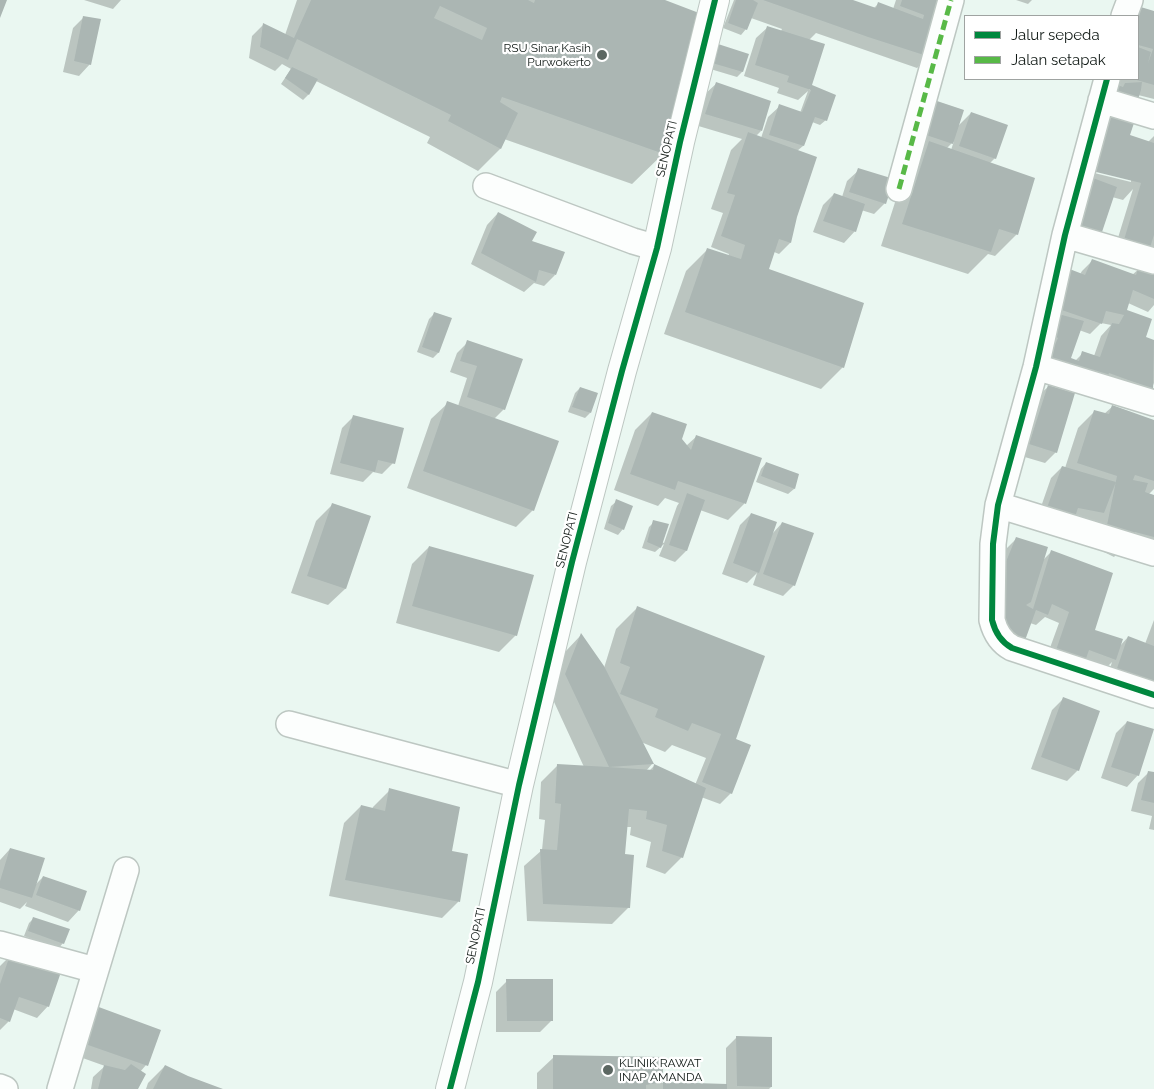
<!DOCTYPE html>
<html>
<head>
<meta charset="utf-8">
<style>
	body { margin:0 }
	#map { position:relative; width:1154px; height:1089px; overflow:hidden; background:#eaf7f1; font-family:Raleway,sans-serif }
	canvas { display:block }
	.legend { position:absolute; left:964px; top:15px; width:175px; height:65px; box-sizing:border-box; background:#fff; border:1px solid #9fa3a1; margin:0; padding:6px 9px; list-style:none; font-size:15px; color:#101915 }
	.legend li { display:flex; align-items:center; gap:10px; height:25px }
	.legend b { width:25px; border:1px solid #9fa3a1 }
</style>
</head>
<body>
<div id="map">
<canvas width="1154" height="1089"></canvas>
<ul class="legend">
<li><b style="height:6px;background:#00873e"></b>Jalur sepeda</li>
<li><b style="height:6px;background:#58b947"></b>Jalan setapak</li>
</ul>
</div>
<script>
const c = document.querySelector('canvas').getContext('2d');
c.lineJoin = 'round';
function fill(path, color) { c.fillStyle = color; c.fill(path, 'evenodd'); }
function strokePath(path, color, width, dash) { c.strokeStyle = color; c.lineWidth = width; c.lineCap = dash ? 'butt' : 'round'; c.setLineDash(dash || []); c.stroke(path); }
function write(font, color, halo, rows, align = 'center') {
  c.font = font + ' Raleway,sans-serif'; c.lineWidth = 4.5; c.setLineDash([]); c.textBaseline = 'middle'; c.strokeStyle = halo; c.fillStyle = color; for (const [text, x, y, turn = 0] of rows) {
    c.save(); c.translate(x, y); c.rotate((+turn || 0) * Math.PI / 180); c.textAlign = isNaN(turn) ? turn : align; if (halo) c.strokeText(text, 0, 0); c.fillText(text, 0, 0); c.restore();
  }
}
fill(new Path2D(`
	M84,0H121L113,9Z
	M297,0H661L697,13L663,154L632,184L504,139L500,149L478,171L427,143L430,137L316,81L308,95L303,100L281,84L291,69L282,64L275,71L249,58L252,36L263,25L285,35Z
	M734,0H850L874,8L878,4L893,9L896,0H945L929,57L917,68L816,33L809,40L824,45L809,90L812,87L826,120L820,125L812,122L803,146L797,151L796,216L790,243L779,254L774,252L768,269L843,367L821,389L664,334L686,271L708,249L728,256L729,254L711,247L723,213L711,209L731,150L742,139L695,125L705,94L717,83L761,131L756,136L761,138L768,117L780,106L800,113L808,91L798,100L777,93L779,88L744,76L756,38L768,27L781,31L782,29L751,18L746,29L741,35L723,28Z
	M1016,0H1032L1028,4Z
	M1154,12V99L1138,95L1102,79H1138V16H1124Z
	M84,17L90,64L79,76L63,72L73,28Z
	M713,51L747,54L742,72L737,77L707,68Z
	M923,113L957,127L971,113L995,158L989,164L1017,234L995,256L988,254L968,274L881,246L907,165L923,148L913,145ZM954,141L951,150L946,149Z
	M1101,114L1132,124L1129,136L1148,142L1154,136V262L1140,258L1137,261L1113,254L1133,189L1123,200L1112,197L1100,234L1089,245L1059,234L1075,187L1069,186L1084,131ZM1079,166L1131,180V182L1078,169Z
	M859,170L885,203L874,214L861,210L855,231L844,243L813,232L823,205L834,194L842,197L847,181Z
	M498,213L530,242L555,275L544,286L534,283L524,292L471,264L487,225Z
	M1093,260L1132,275L1140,268L1154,272V305L1148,312L1128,303L1125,311L1144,338L1154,341V383L1152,388L1141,400L1037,343L1082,271ZM1101,323L1111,325L1101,336L1094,356L1083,353L1075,361L1069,359L1079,330L1090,334Z
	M434,314L450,319L438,353L433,358L417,352L429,319Z
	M468,342L504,409L494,419L533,510L516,527L407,488L431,419L448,403L458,406L467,378L450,372L457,353Z
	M1049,386L1056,452L1045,463L1018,455L1037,397Z
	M580,388L590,413L585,418L568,412L575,393Z
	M1113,406L1154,421V489L1149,494L1154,496V549H1121L1114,557L1104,552L1105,546L1091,542L1095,520L1092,524L1034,527L1051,478L1062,467L1065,468L1078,428L1095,411L1104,414Z
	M652,413L681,439L686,446L697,436L760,459L744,504L728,520L700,510L686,551L675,562L659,556L664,544L655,552L642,548L649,527L654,522L662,542L664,543L677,506L679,503L665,498L658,506L614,490L635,430Z
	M353,417L393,463L382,474L373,472L363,482L330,474L342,428Z
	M766,463L798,475L794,489L788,494L756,482L761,469Z
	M617,501L623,529L618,535L604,529L611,506Z
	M333,504L369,517L345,589L328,605L291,593L316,521Z
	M751,514L772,534L782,523L794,585L783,596L753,585L757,573L747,583L722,574L740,525Z
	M1017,538L1042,561L1051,552L1093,631L1119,647L1128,637L1145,644L1154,620V704L1103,691L1112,662L1103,671L1043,667L1059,623L1045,617L1036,625L1030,623L1011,656L995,652L984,631V601L1006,549Z
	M429,547L516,635L499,652L396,623L412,564Z
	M638,607L734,740L731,793L720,804L701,797L682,857L665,874L646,867L651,842L630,835L631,827H626L624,855L629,907L612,924L527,921L524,866L542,850L545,820L539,819L541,782L557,766L584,767L549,691L565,652L581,635L604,668L616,629ZM641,742L665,752L672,745L706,758L695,785L654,766L649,771H646L652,764Z
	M1063,699L1078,770L1067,781L1031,769L1052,710Z
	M1127,722L1138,775L1127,787L1101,778L1116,733Z
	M1149,772L1154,773V830L1149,829L1152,816L1131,811L1138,783Z
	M390,790L450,852L467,855L458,902L442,918L329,896L344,823L361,806L372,809L373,807Z
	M10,849L35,885L43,877L79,910L68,922L25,906L27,902L20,909L0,902V860Z
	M34,918L63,943L58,949L24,936L29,923Z
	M10,956L48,1006L37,1018L13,1009L9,1021L0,1030V966Z
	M507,981L552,1020L540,1032H496V992Z
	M85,1019L146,1065L140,1072L137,1089H91L93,1077L105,1066L77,1056Z
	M737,1037L771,1087L769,1089H537V1073L554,1057L662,1059V1083L726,1085V1048Z
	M165,1066L187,1077L220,1089H146L148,1083Z`), '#0003');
fill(new Path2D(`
	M0,0H7L0,18Z
	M311,0H528L534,3L535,0H665L699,13L664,154L502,97L500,102L518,113L501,149L448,121L451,115L297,39L288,60L260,47L263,23L294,38ZM440,6L487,28L482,40L434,18Z
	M736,0H753L758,3L747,30L728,23Z
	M763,0H853L876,8L878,2L923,19L924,15L900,6L902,0H947L930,57L868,37Z
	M1134,5L1154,11V85L1133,79H1138V47L1151,52L1148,63L1153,49L1138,45V16H1129Z
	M83,16L101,19L91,65L74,61Z
	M767,26L825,44L812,85L836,95L827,121L815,117L804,146L769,135L779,104L802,112L811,90L787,82L789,76L755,65Z
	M718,44L749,54L743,72L712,63Z
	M292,67L318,79L309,95L285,78Z
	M716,82L771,101L762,131L705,114Z
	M1142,82L1141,90L1136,106L1109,92L1112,83L1123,87L1125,83Z
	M934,100L964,110L953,144L923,134Z
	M971,112L1008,125L996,159L959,146Z
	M1101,113L1134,123L1130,135L1154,143V235L1149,251L1123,243L1141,183L1084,169Z
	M748,132L817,157L797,217L791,243L779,239L769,269L864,303L844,368L685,312L707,248L741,259L745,245L721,236L735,195L727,193Z
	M929,141L1035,178L1018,235L999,229L991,252L902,224Z
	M858,168L894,179L886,204L849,192Z
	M1085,175L1117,187L1101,235L1069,223Z
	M834,193L865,204L856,232L823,221Z
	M498,212L537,232L532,241L565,252L556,275L539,270L536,282L481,253Z
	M1092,259L1136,275L1139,266L1154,271V299L1133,290L1127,310L1152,319L1146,337L1154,340L1153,389L1109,373L1106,383L1046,364L1058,338L1048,332L1055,313L1084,321L1071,358L1079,361L1082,351L1100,357L1112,323L1119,324L1124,315L1106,311L1102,324L1053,307L1067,268L1085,275Z
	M434,312L452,318L439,353L422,347Z
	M467,340L523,359L505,410L467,397L477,366L460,361Z
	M1048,385L1075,393L1057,453L1029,444Z
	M580,387L598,393L591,413L572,407Z
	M447,401L559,441L534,511L423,471Z
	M1112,405L1154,420V481L1135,475L1133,480L1148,483L1145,492L1154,495V537L1135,532L1132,541L1120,535L1121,529L1107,525L1117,476L1077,463L1094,410L1109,414Z
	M652,412L687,424L682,439L691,450L696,435L762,458L746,504L678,481L675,490L630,474Z
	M353,415L404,428L395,464L378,460L375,472L340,463Z
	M766,462L799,474L795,489L761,476Z
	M1062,466L1116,482L1104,513L1078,508L1072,526L1044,516Z
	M687,493L705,500L687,551L669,545Z
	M616,499L633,506L624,530L608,523Z
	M332,503L371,516L346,589L307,576Z
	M751,513L777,522L759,573L733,563Z
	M653,520L669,524L661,548L647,542Z
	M782,522L814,533L795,586L763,574Z
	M1016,537L1048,547L1031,602L1026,605L1033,609L1051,550L1113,573L1095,630L1123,639L1116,660L1089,650L1082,670L1054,656L1069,612L1052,604L1048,615L1036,610L1023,646L1007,641L995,589Z
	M429,546L534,575L517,636L412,606Z
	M637,606L765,656L736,739L751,745L732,794L702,782L721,734L692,723L688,731L655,717L658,709L620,694L630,667L620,663Z
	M581,633L604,666L654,764L609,767L653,770L654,764L706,788L683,858L662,851L667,825L646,819L647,811L629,809L625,854L634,855L630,908L543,904L540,849L557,850L561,804L555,803L557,764L609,767L565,674Z
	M1128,636L1154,646V690L1113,680Z
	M1063,697L1100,711L1079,771L1041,757Z
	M1127,721L1154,729L1139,776L1111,767Z
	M1148,771L1154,772V803L1141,800Z
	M389,788L460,807L452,851L468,854L460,902L345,880L361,805L385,811Z
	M10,848L45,858L32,898L0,888V881Z
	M43,876L87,891L80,911L36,895Z
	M33,917L70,929L64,944L28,931Z
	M10,955L61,972L49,1007L19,997L10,1022L0,1018V984Z
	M506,979H553V1021H507Z
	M96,1006L161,1030L148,1066L88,1045Z
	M736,1036L772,1037V1087L737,1086Z
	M553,1055L663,1057V1082L727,1084V1089H663V1082L646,1085V1089H553Z
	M131,1064L146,1074L138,1089H98L104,1065L125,1070Z
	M165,1065L188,1076L223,1089H153Z`), '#abb6b3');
const minor = new Path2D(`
	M1124,16L1130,0
	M1107,79L1065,235L1036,367L998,505L993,544L992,620C995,632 1001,642 1012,648L1154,695
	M1101,100L1154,116
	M486,186L633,241L657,248
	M899,189L951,0
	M1065,235L1154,261
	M1036,367L1154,403
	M998,505L1154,553
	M289,724L519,785
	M0,944L95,970
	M0,1087L5,1089
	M60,1089L126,870`);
const tertiary = new Path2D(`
	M450,1089L478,982L519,785L572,562L622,371L657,248L680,142L715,0`);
strokePath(minor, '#bdc7c2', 28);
strokePath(tertiary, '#bdc7c2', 30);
strokePath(minor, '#fcfefd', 25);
strokePath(tertiary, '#fcfefd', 28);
strokePath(new Path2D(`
	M899,189L951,0`), '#58b947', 5, [10, 5]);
strokePath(new Path2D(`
	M1107,79L1065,235L1036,367L998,505L993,544L992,620C995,632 1001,642 1012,648L1154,695
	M450,1089L478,982L519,785L572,562L622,371L657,248L680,142L715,0`), '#00873e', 6);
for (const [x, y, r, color] of [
	[602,55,6,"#5c6762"],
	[608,1070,6,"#5c6762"]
]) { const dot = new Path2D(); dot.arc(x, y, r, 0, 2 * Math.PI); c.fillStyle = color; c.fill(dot); strokePath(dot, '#fff', 2); }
write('12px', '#101915', '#fff', [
	["RSU Sinar Kasih",591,48],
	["Purwokerto",591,62],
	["KLINIK RAWAT",619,1063,"left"],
	["INAP AMANDA",619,1077,"left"]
], 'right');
write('12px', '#101915', '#fff', [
	["SENOPATI",667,149,-77],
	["SENOPATI",567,540,-76],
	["SENOPATI",476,936,-78]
]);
</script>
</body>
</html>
